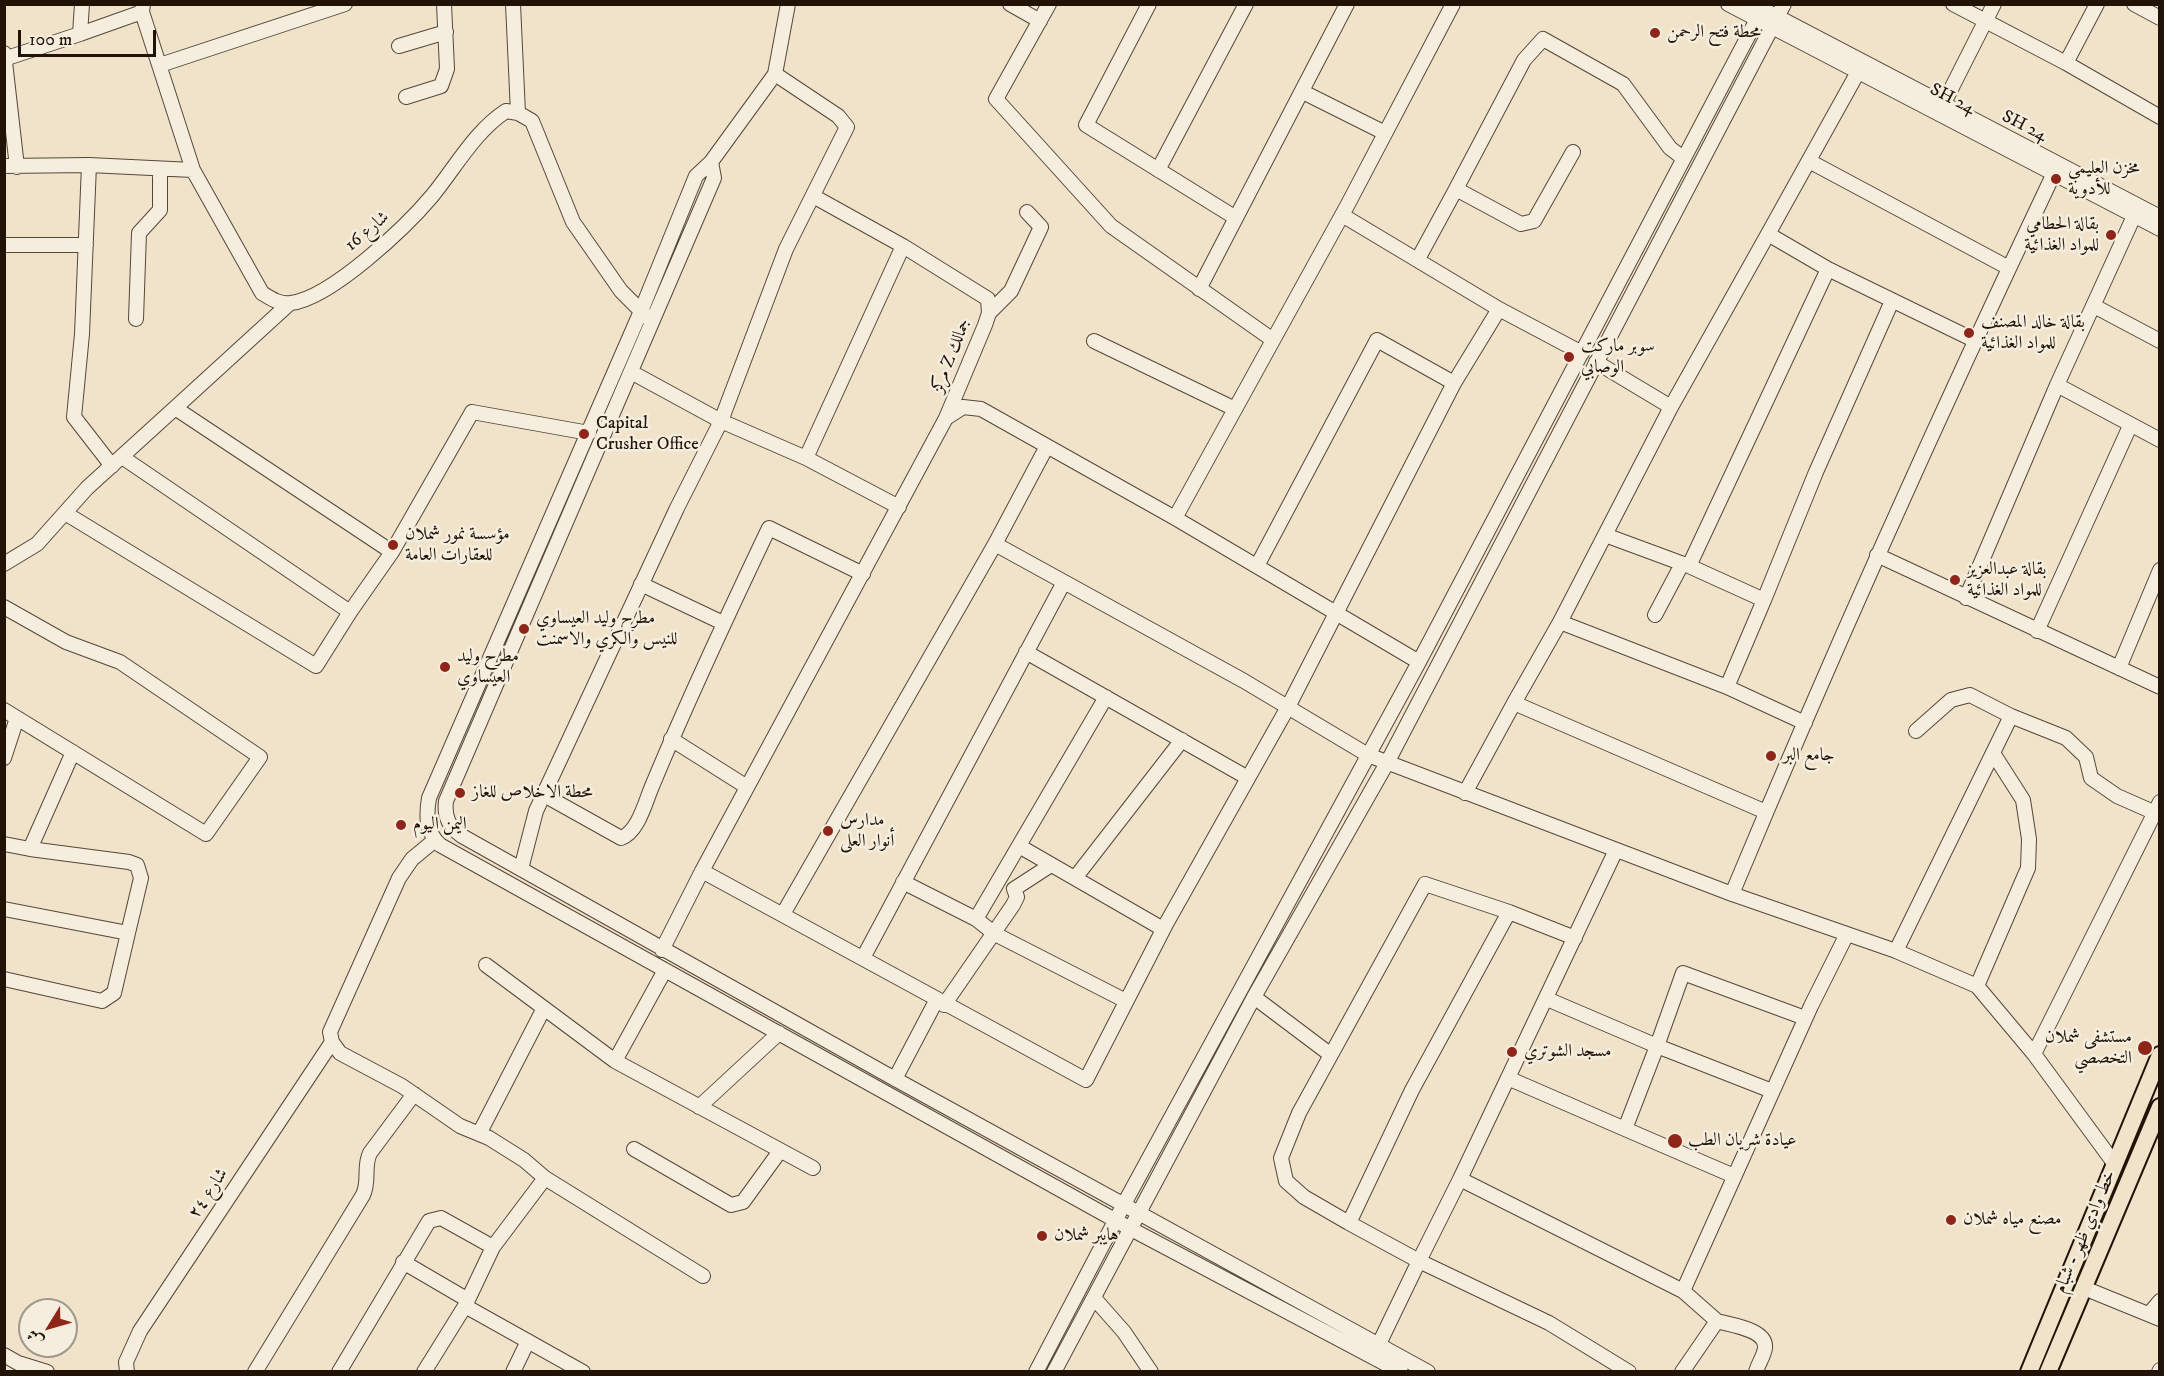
<!DOCTYPE html>
<html>
<head>
<meta charset="utf-8">
<style>
	body { margin:0 }
	#map { position:relative; width:2164px; height:1376px; overflow:hidden; background:#f0e3ca; font-family:"IM FELL DW Pica",Amiri,serif }
	canvas { display:block }
	.frame { position:absolute; inset:0; border:6px solid #221309; pointer-events:none }
	.north { position:absolute; left:18px; top:1298px; width:60px; height:60px; box-sizing:border-box; background:#f5eddd; border:2px solid #a19688; border-radius:50%; rotate:233deg; font-size:16px; font-weight:700; line-height:24px; text-align:center; color:#221309 }
	.north::after { content:''; display:block; margin:auto; width:21px; height:27px; background:#8f2418; clip-path:polygon(50% 0,100% 100%,50% 72%,0 100%) }
	.scale { position:absolute; left:18px; top:30px; width:138px; height:27px; box-sizing:border-box; border:3px solid #221309; border-top:0; padding-left:8px; font-size:18px; line-height:21px; white-space:nowrap; color:#221309; -webkit-text-stroke:4px #f5eddd; paint-order:stroke }
</style>
</head>
<body>
<div id="map">
<canvas width="2164" height="1376"></canvas>
<div class="frame"></div>
<div class="north">ش</div>
<div class="scale">100 m</div>
</div>
<script>
const c = document.querySelector('canvas').getContext('2d');
c.lineJoin = 'round';
function strokePath(path, color, width, dash) { c.strokeStyle = color; c.lineWidth = width; c.lineCap = dash ? 'butt' : 'round'; c.setLineDash(dash || []); c.stroke(path); }
function write(font, color, halo, rows, align = 'center') {
  c.font = font + ' "IM FELL DW Pica",Amiri,serif'; c.lineWidth = 5; c.setLineDash([]); c.textBaseline = 'middle'; c.strokeStyle = halo; c.fillStyle = color; for (const [text, x, y, turn = 0] of rows) {
    c.save(); c.translate(x, y); c.rotate((+turn || 0) * Math.PI / 180); c.textAlign = isNaN(turn) ? turn : align; if (halo) c.strokeText(text, 0, 0); c.fillText(text, 0, 0); c.restore();
  }
}
const minor = new Path2D(`
	M143,4L142,12L193,170L262,293C270,298 280,305 291,303C331,298 406,227 432,196C455,168 475,131 506,111L518,113L532,121L573,222L621,291L647,317
	M513,4L518,113
	M788,4L775,74L711,162L696,176L641,311L429,798C426,816 426,832 440,845L1131,1229L1401,1372
	M1010,4L1040,21
	M1049,4L996,99L1111,226L1273,340
	M1149,4L1086,125L1236,218
	M1728,4L2160,229
	M1753,4L2160,217
	M1953,4L2066,63L2160,117
	M2134,4L2160,18
	M80,34L142,12
	M399,46L446,32
	M4,53L17,167
	M4,59L80,34L82,4
	M2066,63L2097,4
	M160,65L345,4
	M1858,72L1768,234L1828,269L1974,340
	M1303,92L1385,133
	M406,97L441,86L447,69L444,4
	M1943,105L1994,4
	M1809,161L2009,268
	M711,162L714,178L446,801C444,817 449,827 462,836L895,1079L1428,1372
	M89,165L82,334L74,417L112,466
	M4,166L89,165L193,170
	M1158,170L1246,4
	M1456,189L1524,60L1543,39L1623,84L1670,148L1683,158
	M1342,215L1499,309L1582,353
	M4,245H86
	M903,246L988,299L989,313L985,325L946,418
	M1418,259L1456,189L1521,224L1534,221L1573,152
	M1828,269L1689,566L1764,600L1816,472L1892,301
	M1199,289L1347,4
	M290,303L175,408L392,552L472,412L589,433
	M2094,306L2160,341
	M989,313L1011,291L1041,227L1027,212
	M136,319L139,233L160,210V169
	M1094,341L1235,409
	M1596,362L1671,407
	M631,372L721,421L786,249L847,127L838,116L775,74
	M1454,383L1499,309
	M2057,385L2160,440
	M122,457L350,612L392,552
	M806,458L899,507
	M65,513L316,666L350,612
	M1175,518L1347,206L1453,4
	M1605,535L1689,566
	M995,544L1244,681L1368,755L1732,894L1896,951L1977,986L2034,1054L2114,1163
	M1877,555L2160,687
	M4,564L37,544L87,488L175,408
	M641,584L723,623
	M1966,598L2057,385L2134,216
	M1764,600L1727,687L1805,723
	M4,607L66,642L120,662L260,757L206,834L4,710
	M1655,615L1682,564
	M1560,622L1727,687
	M2037,631L2130,426
	M1026,652L1248,778
	M2119,668L2160,570
	M1106,697L976,919L995,934L1126,1001
	M1514,703L1560,622L1671,407L1768,234
	M1916,731L1951,700L1970,695L2011,716L2066,738L2086,757L2091,778L2117,796L2151,811
	M671,739L747,787
	M4,758L17,718
	M1465,793L1514,703L1766,812
	M544,795L621,838C639,832 646,799 653,784C689,697 729,612 769,528L863,574
	M435,840L412,859L399,878L330,1032L332,1042L340,1053L402,1086L460,1126L489,1138L524,1160L545,1178L703,1276
	M4,844L30,849
	M1019,846L1163,929
	M521,869L536,811L677,508L721,421L806,458L903,246L813,196
	M702,871L1086,1080L1166,924L1288,707L1454,383L1377,340L1257,566
	M1075,878L1182,740
	M903,882L976,919
	M1732,894C1833,651 1941,411 2054,173
	M4,909L128,933L141,878L137,865L129,862L30,849L73,752
	M783,914L995,544L1046,448
	M662,950L702,871L946,418L963,407L981,409L1175,518L1419,662
	M1896,951L2011,716
	M863,958L1064,582
	M486,965L615,1061L813,1168
	M4,979L102,1001L114,993L128,933
	M1977,986L2028,868L2029,839L2023,800L1993,753
	M1254,997L1331,1055
	M944,1005L1013,905L1017,897L1014,889L1051,865
	M2034,1054L2160,802
	M615,1061L665,970
	M895,1079L936,1001
	M1510,1079L1625,1129L1657,1046L1547,999
	M1772,1091L1657,1046L1683,973L1805,1018
	M699,1107L779,1033
	M1625,1129L1734,1176
	M479,1134L543,1010
	M634,1149L731,1205L743,1202L780,1151
	M1460,1179L1616,850
	M1349,1223L1304,1197L1286,1181L1281,1158L1299,1113L1425,884L1509,912
	M403,1262L468,1300
	M2084,1288L2160,1319
	M1094,1298L1124,1332L1151,1372
	M465,1306L583,1372
	M2149,1314L2160,1301
	M1717,1321C1730,1325 1767,1329 1765,1348C1764,1356 1758,1364 1756,1372
	M1378,1346L1419,1261L1349,1223L1412,1090L1509,912L1575,938
	M4,1355L18,1363L47,1372
	M127,1372L126,1362L140,1331L332,1042
	M255,1372L363,1195C370,1180 363,1167 370,1153L414,1094
	M339,1372L429,1221L441,1218L493,1247
	M424,1372L465,1306L493,1247L545,1178
	M513,1372L528,1341
	M1036,1372L1124,1204L1419,662L1765,4
	M1054,1372L1254,997L1387,763L1784,4
	M1629,1372L1549,1323L1419,1261L1460,1179L1683,1291
	M1682,1372L1717,1321L1683,1291L1811,1006L1847,934
	M2159,1372L2160,1370`);
const major = new Path2D(`
	M2029,1372L2160,1055
	M2048,1372L2160,1107`);
strokePath(minor, '#564739', 16);
strokePath(major, '#221309', 20);
strokePath(minor, '#f5eddd', 14);
strokePath(major, '#f0e3ca', 16);
for (const [x, y, r, color] of [
	[1655,33,6,"#8f2418"],
	[2056,179,6,"#8f2418"],
	[2111,235,6,"#8f2418"],
	[1969,333,6,"#8f2418"],
	[1569,357,6,"#8f2418"],
	[584,434,6,"#8f2418"],
	[393,545,6,"#8f2418"],
	[1955,580,6,"#8f2418"],
	[524,629,6,"#8f2418"],
	[445,667,6,"#8f2418"],
	[1771,756,6,"#8f2418"],
	[460,793,6,"#8f2418"],
	[401,825,6,"#8f2418"],
	[828,831,6,"#8f2418"],
	[2145,1048,8,"#8f2418"],
	[1512,1052,6,"#8f2418"],
	[1675,1141,8,"#8f2418"],
	[1951,1220,6,"#8f2418"],
	[1042,1236,6,"#8f2418"]
]) { const dot = new Path2D(); dot.arc(x, y, r, 0, 2 * Math.PI); c.fillStyle = color; c.fill(dot); strokePath(dot, '#f5eddd', 2); }
write('18px', '#221309', '#f5eddd', [
	["محطة فتح الرحمن",1667,33],
	["مخزن العليمي",2068,169],
	["للأدوية",2068,190],
	["بقالة الحطامي",2099,225,"right"],
	["للمواد الغذائية",2099,246,"right"],
	["بقالة خالد المصنف",1981,323],
	["للمواد الغذائية",1981,344],
	["سوبر ماركت",1581,347],
	["الوصابي",1581,368],
	["Capital",596,424],
	["Crusher Office",596,445],
	["مؤسسة نمور شملان",405,535],
	["للعقارات العامة",405,556],
	["بقالة عبدالعزيز",1967,570],
	["للمواد الغذائية",1967,591],
	["مطرح وليد العيساوي",536,619],
	["للنيس والكري والاسمنت",536,640],
	["مطرح وليد",457,657],
	["العيساوي",457,678],
	["جامع البر",1783,756],
	["محطة الاخلاص للغاز",472,793],
	["مدارس",840,821],
	["أنوار العلى",840,842],
	["اليمن اليوم",413,825],
	["مستشفى شملان",2132,1038,"right"],
	["التخصصي",2132,1059,"right"],
	["مسجد الشوتري",1524,1052],
	["عيادة شريان الطب",1688,1141],
	["مصنع مياه شملان",1963,1220],
	["هايبر شملان",1054,1236]
], 'left');
write('18px', '#221309', '#f5eddd', [
	["SH 24",1952,100,27],
	["SH 24",2024,127,27],
	["شارع 16",368,232,-40],
	["مركز Z جمالك",952,356,-68],
	["شارع ٢٤",209,1194,-56],
	["خط وادي ظهر - شبام",2086,1232,-67]
]);
</script>
</body>
</html>
